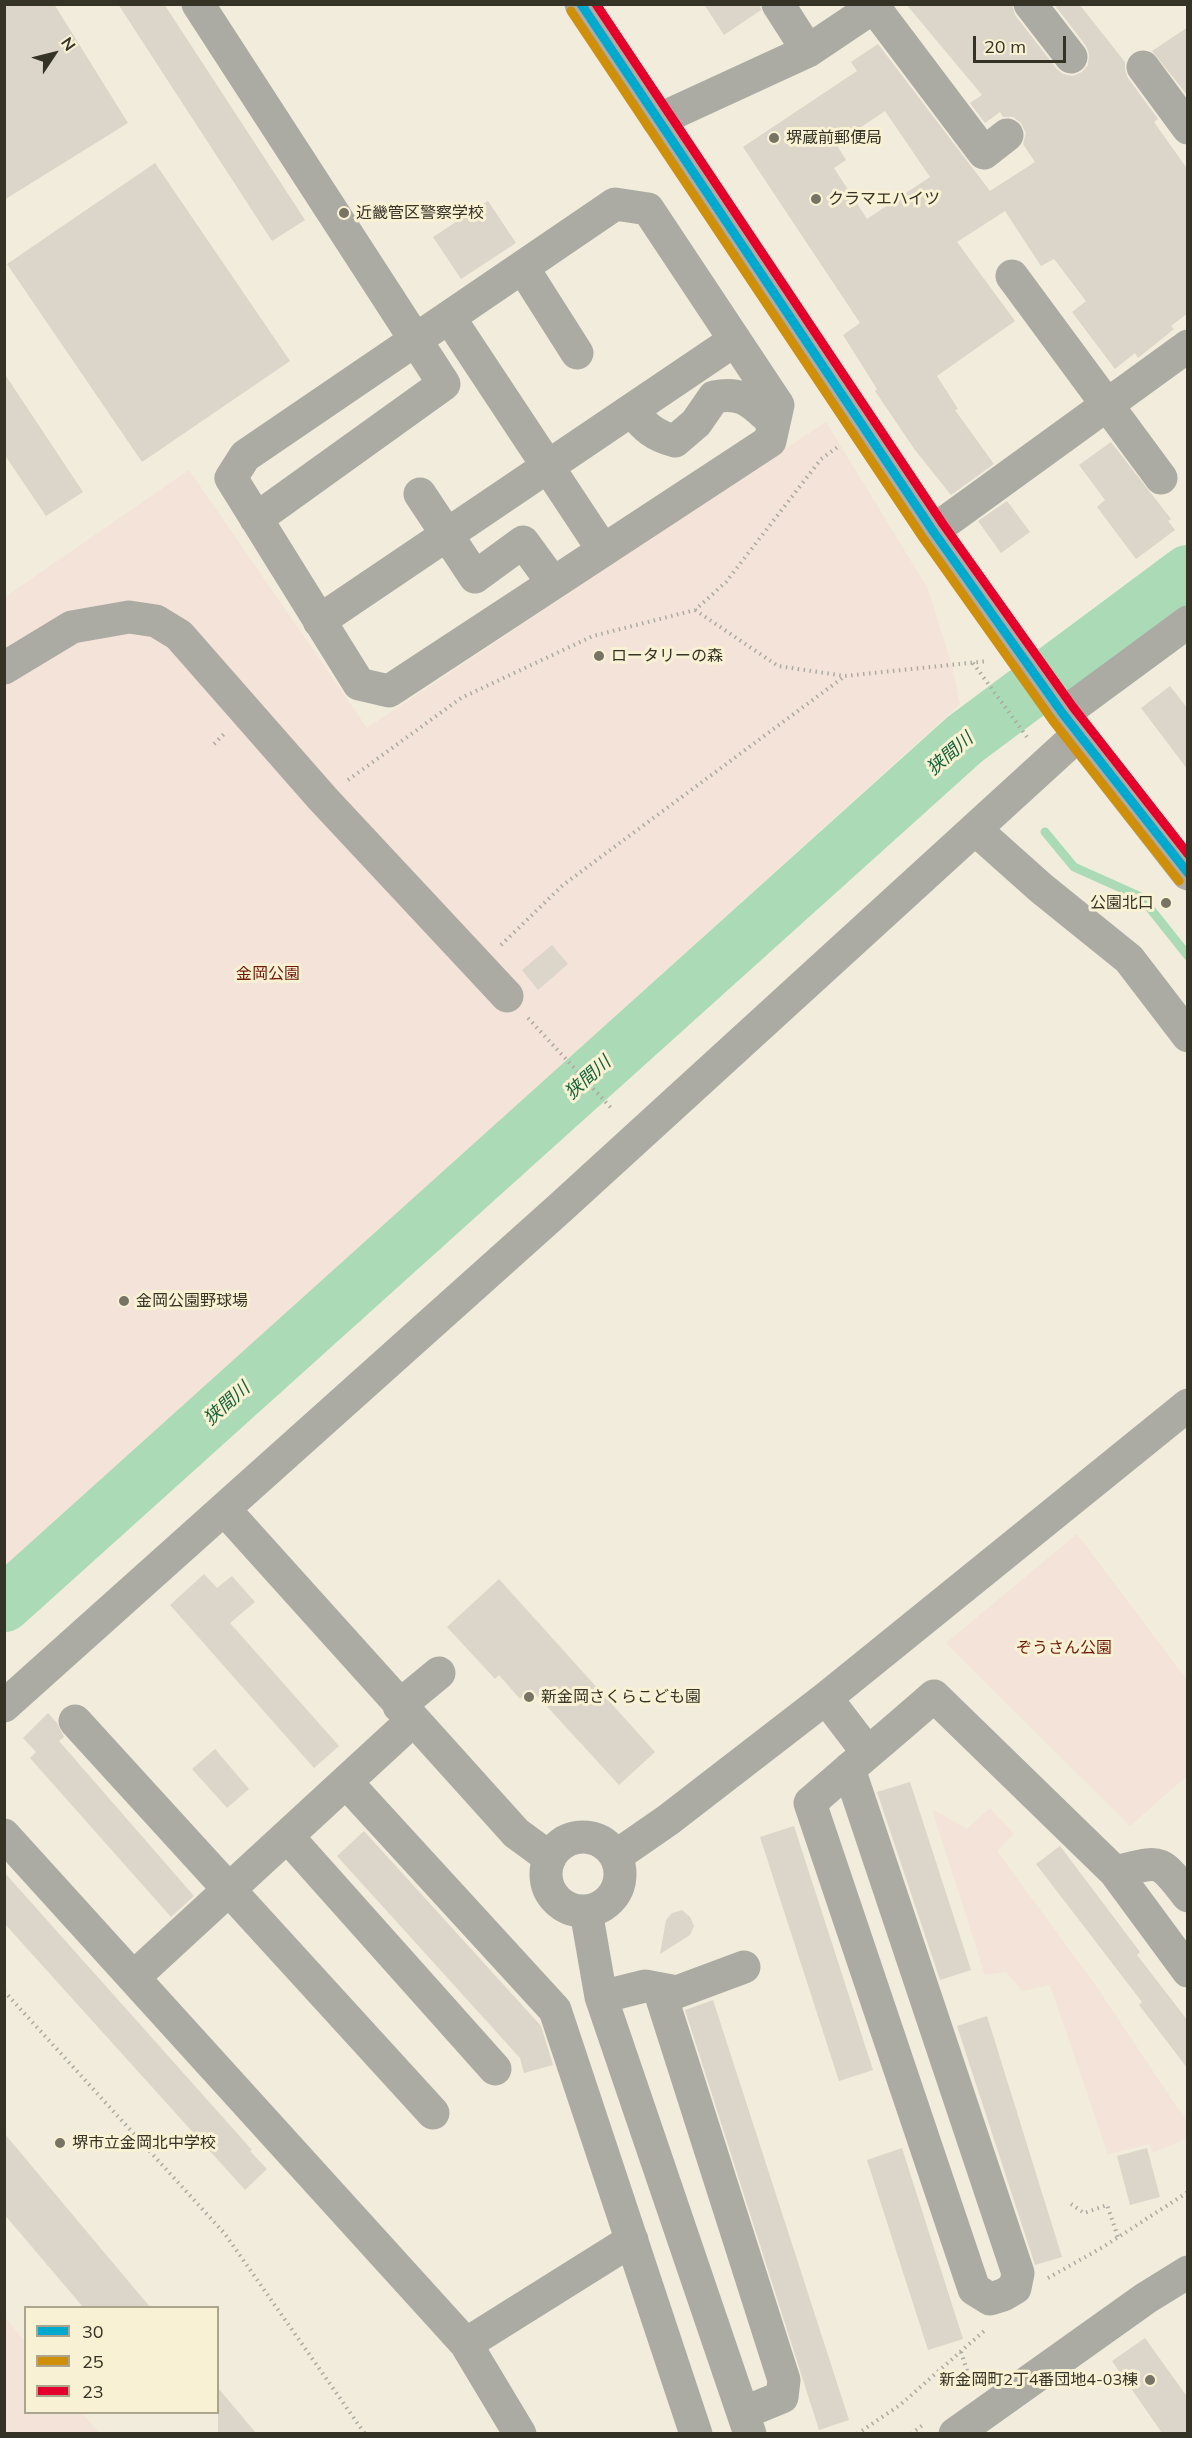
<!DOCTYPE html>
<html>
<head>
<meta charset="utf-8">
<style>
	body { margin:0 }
	#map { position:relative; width:1192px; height:2438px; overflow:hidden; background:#f1ecdb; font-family:Mulish,sans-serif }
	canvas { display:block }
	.frame { position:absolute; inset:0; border:6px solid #353226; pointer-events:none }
	.legend { position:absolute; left:24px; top:2306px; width:195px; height:108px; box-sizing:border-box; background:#f9f1d3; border:2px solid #aba58e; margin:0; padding:8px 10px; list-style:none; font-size:18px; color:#353226 }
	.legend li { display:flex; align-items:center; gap:12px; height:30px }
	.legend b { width:30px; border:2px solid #aba58e }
	.north { position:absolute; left:24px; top:24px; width:60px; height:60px; -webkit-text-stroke:4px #f9f1d3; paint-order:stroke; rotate:55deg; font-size:16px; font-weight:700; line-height:24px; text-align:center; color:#353226 }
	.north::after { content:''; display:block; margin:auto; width:21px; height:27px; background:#353226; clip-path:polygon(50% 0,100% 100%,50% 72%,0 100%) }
	.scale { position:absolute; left:973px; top:36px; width:93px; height:27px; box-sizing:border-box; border:3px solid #353226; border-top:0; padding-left:8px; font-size:18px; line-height:21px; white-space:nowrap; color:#353226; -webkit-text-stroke:4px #f9f1d3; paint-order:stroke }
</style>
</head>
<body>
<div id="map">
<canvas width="1192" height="2438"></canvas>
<div class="frame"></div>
<ul class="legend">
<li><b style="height:8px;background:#00a9ce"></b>30</li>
<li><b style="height:8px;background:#d08f08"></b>25</li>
<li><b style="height:8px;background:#e4002b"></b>23</li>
</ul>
<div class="north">N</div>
<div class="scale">20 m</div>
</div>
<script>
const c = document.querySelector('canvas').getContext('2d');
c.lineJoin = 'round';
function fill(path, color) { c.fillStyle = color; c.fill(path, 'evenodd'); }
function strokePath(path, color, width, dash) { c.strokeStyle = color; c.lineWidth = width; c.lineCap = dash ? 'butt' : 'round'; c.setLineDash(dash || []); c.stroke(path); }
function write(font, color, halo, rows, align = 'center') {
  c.font = font + ' Mulish,"Noto Sans JP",sans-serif'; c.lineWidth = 6; c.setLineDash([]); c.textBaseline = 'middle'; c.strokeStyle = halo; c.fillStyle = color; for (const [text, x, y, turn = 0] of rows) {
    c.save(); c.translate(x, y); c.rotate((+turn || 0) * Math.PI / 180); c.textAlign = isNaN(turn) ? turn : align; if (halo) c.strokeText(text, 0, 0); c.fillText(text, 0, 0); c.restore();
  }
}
fill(new Path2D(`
	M826,422L928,589L952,666L960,704L5,1568V597L189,470L367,728Z
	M1077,1534L1187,1680V1776L1130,1826L946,1643Z
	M990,1808L1014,1834L997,1851L1096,1986L1187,2122V2138L1153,2153L1149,2144L1108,2154L1050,1985L1022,1991L1006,1972L985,1975L932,1809L967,1829Z
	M4,2316L25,2342L26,2412L82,2413L99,2433H5Z`), '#f4e3d8');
strokePath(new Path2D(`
	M1045,832L1074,867L1141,897L1188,956`), '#aadab6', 9);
strokePath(new Path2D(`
	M4,1604L965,739L1188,573`), '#aadab6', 56);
fill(new Path2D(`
	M4,4H54L128,123L4,200Z
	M118,4H164L305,220L272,241Z
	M704,4H759L761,10L724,35Z
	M906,4H1012L1015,15L1056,68L1063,74L1073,76L1082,72L1088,65L1089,54L1086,46L1054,4H1079L1125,62V70L1128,78L1158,119L1154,122L1188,170V313L1171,326L1174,329L1138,358L1135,353L1115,369L1072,312L1086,301L1054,259L1041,266L1005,211L957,242L1015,321L937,376L958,409L955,410L994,464L951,495L915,450L875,391L877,389L843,335L860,323L743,147L857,71L851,62L878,44L990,191L1035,162L1023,144L1026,133L1021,123L1013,117H1003L1000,112L985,123L970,103L982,95ZM885,111L930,177L867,219L834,168L846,160L836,144Z
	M1188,27V96L1152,51Z
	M155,163L290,361L142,462L7,264Z
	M488,201L516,243L461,279L433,237Z
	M4,373L83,492L46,516L4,454Z
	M1111,442L1171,519L1168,521L1175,530L1136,559L1097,507L1105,500L1079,465Z
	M1007,501L1030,532L1001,553L978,521Z
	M1170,686L1188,709V770L1141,708Z
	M552,945L568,964L538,990L522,970Z
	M204,1574L217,1588L232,1576L255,1602L230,1623L339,1746L314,1768L170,1605Z
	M499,1579L655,1752L619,1785L531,1689L520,1699L499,1675L495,1679L447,1627Z
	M48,1713L57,1723L64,1737L59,1741L194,1896L171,1917L30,1758L36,1752L23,1738Z
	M215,1749L249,1789L227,1808L192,1769Z
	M910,1782L971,1970L940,1980L877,1792Z
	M794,1826L873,2070L839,2081L760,1837Z
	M364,1831L541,2026L553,2065L524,2073L520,2058L337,1856Z
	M1060,1846L1140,1952L1137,1955L1188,2021V2069L1139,2005L1142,2002L1036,1864Z
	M4,1872L252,2150L250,2151L267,2169L245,2190L4,1923Z
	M682,1910L690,1917L694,1926L690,1935L660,1954L666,1920L672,1913Z
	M713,2000L849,2420L819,2430L685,2010Z
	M987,2016L1062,2257L1035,2265L957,2026Z
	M4,2133L150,2307H83L4,2214Z
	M902,2148L963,2339L928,2350L867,2160Z
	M1147,2148L1160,2197L1130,2205L1117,2156Z
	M1145,2338L1188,2398V2433H1162L1112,2361Z
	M218,2388L256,2433H218Z`), '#dcd5c9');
strokePath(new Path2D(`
	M695,610L778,666L845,676L988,661
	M973,663L1027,737
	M214,744L225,733
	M348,780L461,698L593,636L695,610L726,582L821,459L839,446
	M501,945L563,885L845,676
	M528,1018L613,1110
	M4,1991L225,2234L365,2434
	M1071,2204L1084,2213L1107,2205L1118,2237
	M1048,2278L1103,2247L1188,2192
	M961,2352L971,2383
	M857,2434L900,2405L984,2331
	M911,2434L924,2424`), '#ababa2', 4, [1.5, 4.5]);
strokePath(new Path2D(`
	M198,4L444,384L256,519
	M778,4L808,51
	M1030,4L1071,57
	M874,7L984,153L1007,135
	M1143,67L1188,128
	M658,120L808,51L878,4
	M615,204L648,209L778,405L770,441L389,691L359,684L231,478L245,456Z
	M523,268L577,353
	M1012,276L1161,478
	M449,317L603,550
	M632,410C644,427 655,436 675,441L696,423L714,397C745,391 752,404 774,422
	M420,494L475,577L523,542L553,583
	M933,531L1188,346
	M319,621L735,340
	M4,668L72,627L129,617L156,621L179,635L323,799L507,996
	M1063,714L1188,622
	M976,830L1041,888L1129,959L1188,1036
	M224,1509L498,1813L516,1833L550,1858
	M826,1698L868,1753
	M4,1706L560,1208L1079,734
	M399,1706L439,1673
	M75,1721L433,2113
	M849,1769L1018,2273L1015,2288L1003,2295L990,2299L974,2289L810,1803C851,1767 893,1732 934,1696L1115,1872L1188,1971
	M346,1782L555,2010L696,2434
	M4,1835L466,2344L520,2434
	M287,1836L495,2069
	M546 1874a37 37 0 1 1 74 0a37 37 0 1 1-74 0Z
	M616,1856L668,1820L826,1698L1188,1405
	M1115,1872C1162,1861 1158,1857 1188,1896
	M586,1911L601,1997L750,2434
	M134,1977L412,1721
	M659,1989L784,2380L782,2397L743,2413
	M601,1997L645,1986L677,1992L744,1967
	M466,2344L632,2240
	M955,2434L1146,2298L1188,2272`), '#ababa4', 33);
strokePath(new Path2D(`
	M581,4L933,531L1063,714L1188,874`), '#afada3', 33);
strokePath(new Path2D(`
	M581,4L933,531L1063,714L1188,873`), '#00a9ce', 9);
strokePath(new Path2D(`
	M571,11L923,538L1053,721L1179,881`), '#d08f08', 9);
strokePath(new Path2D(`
	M596,4L943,524L1073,707L1188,854`), '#e4002b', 9);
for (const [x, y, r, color] of [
	[774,138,6,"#777365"],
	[816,199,6,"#777365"],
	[344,213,6,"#777365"],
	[599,656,6,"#777365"],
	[1166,903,6,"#777365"],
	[124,1301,6,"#777365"],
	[529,1697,6,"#777365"],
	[60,2143,6,"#777365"],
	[1150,2380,6,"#777365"]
]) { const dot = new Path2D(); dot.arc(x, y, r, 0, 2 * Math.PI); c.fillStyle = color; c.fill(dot); strokePath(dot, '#f9f1d3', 2); }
write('16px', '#353226', '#f9f1d3', [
	["堺蔵前郵便局",786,138],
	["クラマエハイツ",828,199],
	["近畿管区警察学校",356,213],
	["ロータリーの森",611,656],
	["公園北口",1154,903,"right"],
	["金岡公園野球場",136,1301],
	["新金岡さくらこども園",541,1697],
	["堺市立金岡北中学校",72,2143],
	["新金岡町2丁4番団地4-03棟",1138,2380,"right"]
], 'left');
write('16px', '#701809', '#f9f1d3', [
	["金岡公園",268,974],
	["ぞうさん公園",1064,1648]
]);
write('italic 18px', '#13633b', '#f9f1d3', [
	["狭間川",950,754,-41],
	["狭間川",588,1078,-42],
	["狭間川",227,1404,-42]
]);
</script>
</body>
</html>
